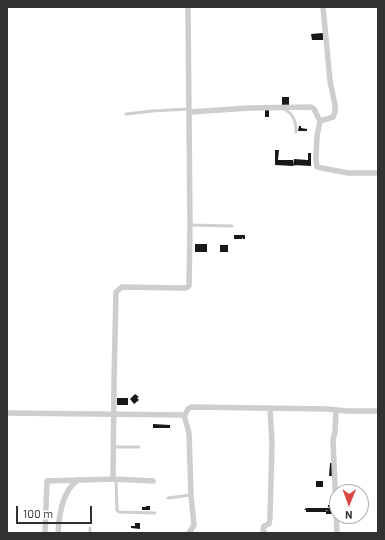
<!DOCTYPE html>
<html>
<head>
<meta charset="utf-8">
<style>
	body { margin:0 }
	#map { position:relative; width:385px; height:540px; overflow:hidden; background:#fff; font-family:Barlow,sans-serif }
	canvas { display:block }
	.frame { position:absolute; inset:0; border:8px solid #313131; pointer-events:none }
	.north { position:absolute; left:329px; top:484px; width:40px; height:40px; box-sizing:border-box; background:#fff; border:1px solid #adadad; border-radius:50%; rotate:181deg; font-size:11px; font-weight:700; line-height:16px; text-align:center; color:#313131 }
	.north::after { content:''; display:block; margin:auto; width:14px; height:18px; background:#d84744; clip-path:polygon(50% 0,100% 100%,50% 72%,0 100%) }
	.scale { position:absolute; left:16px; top:506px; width:76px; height:18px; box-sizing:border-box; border:2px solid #313131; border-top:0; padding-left:5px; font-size:12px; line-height:14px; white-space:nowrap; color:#313131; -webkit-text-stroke:3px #fff; paint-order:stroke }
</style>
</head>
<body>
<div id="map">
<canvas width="385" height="540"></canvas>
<div class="frame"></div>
<div class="north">N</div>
<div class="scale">100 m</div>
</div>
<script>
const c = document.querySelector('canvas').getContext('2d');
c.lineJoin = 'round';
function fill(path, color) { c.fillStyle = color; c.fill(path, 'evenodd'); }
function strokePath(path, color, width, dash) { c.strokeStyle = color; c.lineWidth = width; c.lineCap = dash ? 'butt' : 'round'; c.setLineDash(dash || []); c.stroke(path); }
fill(new Path2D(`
	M323,33V40H312L311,34Z
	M282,97H289V106H282Z
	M265,109H269V117H265Z
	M299,126H301V128L307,129V131H298Z
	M275,150H279L278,160H293V166L275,165Z
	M308,153H311V166L293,165L294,159L308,160Z
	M234,235H245V239H243V237L242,239H234Z
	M195,244H207V252H195Z
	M220,245H228V252H220Z
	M135,394L139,397L137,398L139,400L134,404L130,399Z
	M117,398H128V405H117Z
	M153,424L170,425V428H153Z
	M330,463H332L333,476H329Z
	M316,481H323V487H316Z
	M331,500H334V514H326V511L328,510H326V512H306V510H304L306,508H330L328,507V505H330Z
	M146,506H150V510H142V507H146Z
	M135,523H140V529L131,528V526H135Z`), '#181818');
strokePath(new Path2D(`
	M282,108C293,113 296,120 296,132
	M126,114L152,111L189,109
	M190,225L232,226
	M113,447H139
	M116,480L117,510L119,512L155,513
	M168,498L191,495
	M90,533V528`), '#cecece', 3);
strokePath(new Path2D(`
	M190,112L249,108L311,107L314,109L320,121L317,136L316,159L317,167L348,173H378
	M320,121L333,117L335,112V105L330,81L323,7
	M336,410L335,432L333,440L337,533
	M7,413L184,415L186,413L188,409L191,407L328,409L346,411H378
	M184,415L189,433L191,495L194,525L189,533
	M113,479L114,382L116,292L122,287L179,288H186L189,286L190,225L188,7
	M45,533L47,481L113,479L153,481
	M58,533C59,515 62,491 78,480
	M265,533L263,530L264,526L269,524L270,518L272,443L270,408`), '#cecece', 5.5);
</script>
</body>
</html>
